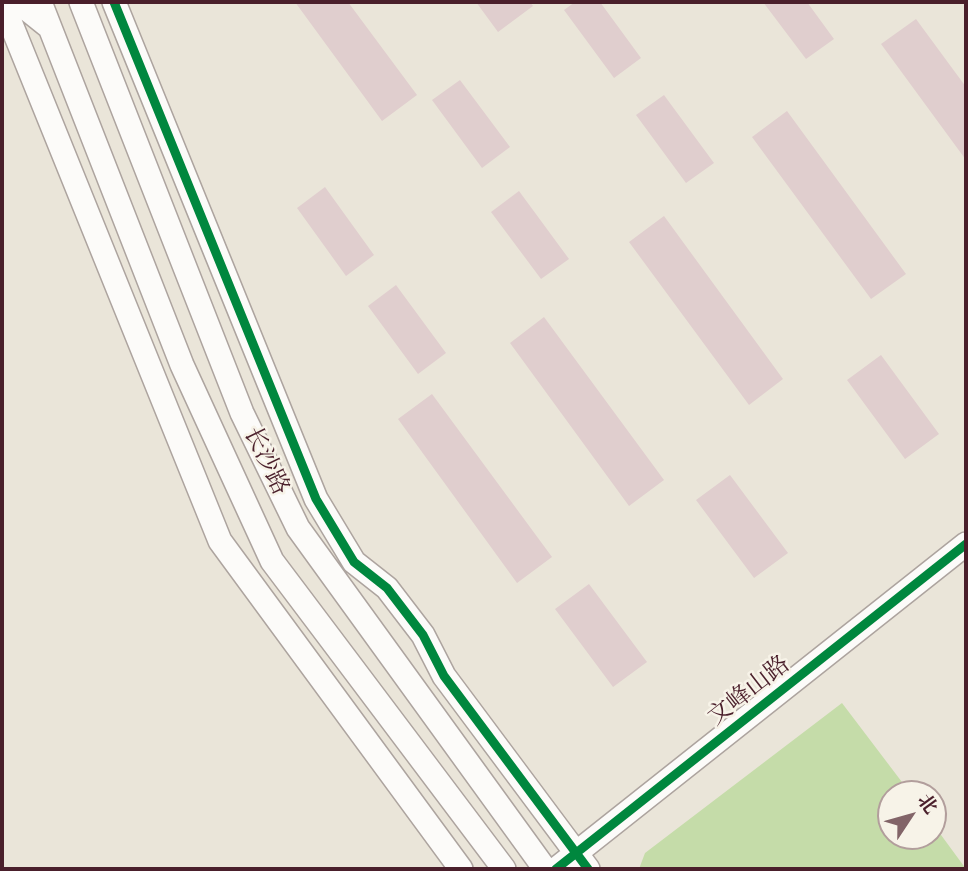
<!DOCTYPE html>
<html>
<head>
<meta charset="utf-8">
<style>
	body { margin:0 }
	#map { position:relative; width:968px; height:871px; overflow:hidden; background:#eae5d9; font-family:"EB Garamond","Noto Serif SC",serif }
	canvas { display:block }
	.frame { position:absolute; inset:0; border:4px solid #4a1f2b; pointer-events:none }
	.north { position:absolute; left:877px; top:780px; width:70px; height:70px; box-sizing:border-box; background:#f7f3e8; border:2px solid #b29e9c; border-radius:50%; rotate:54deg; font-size:19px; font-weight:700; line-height:28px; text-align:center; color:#4a1f2b }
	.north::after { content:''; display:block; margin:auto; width:24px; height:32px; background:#826468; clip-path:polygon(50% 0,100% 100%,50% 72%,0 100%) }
</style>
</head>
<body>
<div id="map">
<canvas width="968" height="871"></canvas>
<div class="frame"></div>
<div class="north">北</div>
</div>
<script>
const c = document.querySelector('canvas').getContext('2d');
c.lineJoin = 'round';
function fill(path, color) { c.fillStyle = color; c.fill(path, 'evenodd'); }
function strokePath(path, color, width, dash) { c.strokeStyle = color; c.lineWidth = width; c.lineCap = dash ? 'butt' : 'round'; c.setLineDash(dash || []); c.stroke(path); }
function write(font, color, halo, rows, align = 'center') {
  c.font = font + ' "EB Garamond","Noto Serif SC",serif'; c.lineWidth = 5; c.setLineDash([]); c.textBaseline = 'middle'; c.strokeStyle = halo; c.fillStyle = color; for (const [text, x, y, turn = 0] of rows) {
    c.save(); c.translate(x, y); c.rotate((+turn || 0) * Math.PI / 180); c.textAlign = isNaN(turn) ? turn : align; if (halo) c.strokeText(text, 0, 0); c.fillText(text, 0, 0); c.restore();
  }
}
fill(new Path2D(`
	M842,703L911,794H891V836H933V824L966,869H639L645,853Z`), '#c5dca9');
fill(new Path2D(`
	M295,2H348L417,95L382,121Z
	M476,2H530L533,6L498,32Z
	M575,2H600L641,58L614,78L564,10Z
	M763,2H807L834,39L806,59Z
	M916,19L966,87V160L881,44Z
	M460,80L510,147L482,168L432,100Z
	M664,95L714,163L686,183L636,115Z
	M787,111L906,274L871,299L752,137Z
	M325,187L374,255L346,276L297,208Z
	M519,191L569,259L541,279L491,212Z
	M664,216L783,379L749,405L629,242Z
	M396,285L446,353L418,374L368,306Z
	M544,317L664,480L629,506L510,343Z
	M881,355L939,434L905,459L847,380Z
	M432,394L552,557L517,583L398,419Z
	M730,475L788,553L754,578L696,500Z
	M589,584L647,662L613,687L555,609Z`), '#e0cece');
const secondary = new Path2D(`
	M18,2L48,26
	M40,2L182,365L272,561L504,869
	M81,2L242,413L298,528L545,869
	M114,2L316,499L354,562L387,588L423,635L444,676L588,869
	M2,9L9,19L220,541L461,869
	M556,869L966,544`);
strokePath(secondary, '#ada49f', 26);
strokePath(secondary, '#fcfbf9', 23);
strokePath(new Path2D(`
	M114,2L316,499L354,562L387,588L423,635L444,676L588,869
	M556,869L966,544`), '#00873e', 9);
write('24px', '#4a1f2b', '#f7f3e8', [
	["长沙路",266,461,64],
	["文峰山路",749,691,-38]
]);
</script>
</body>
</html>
